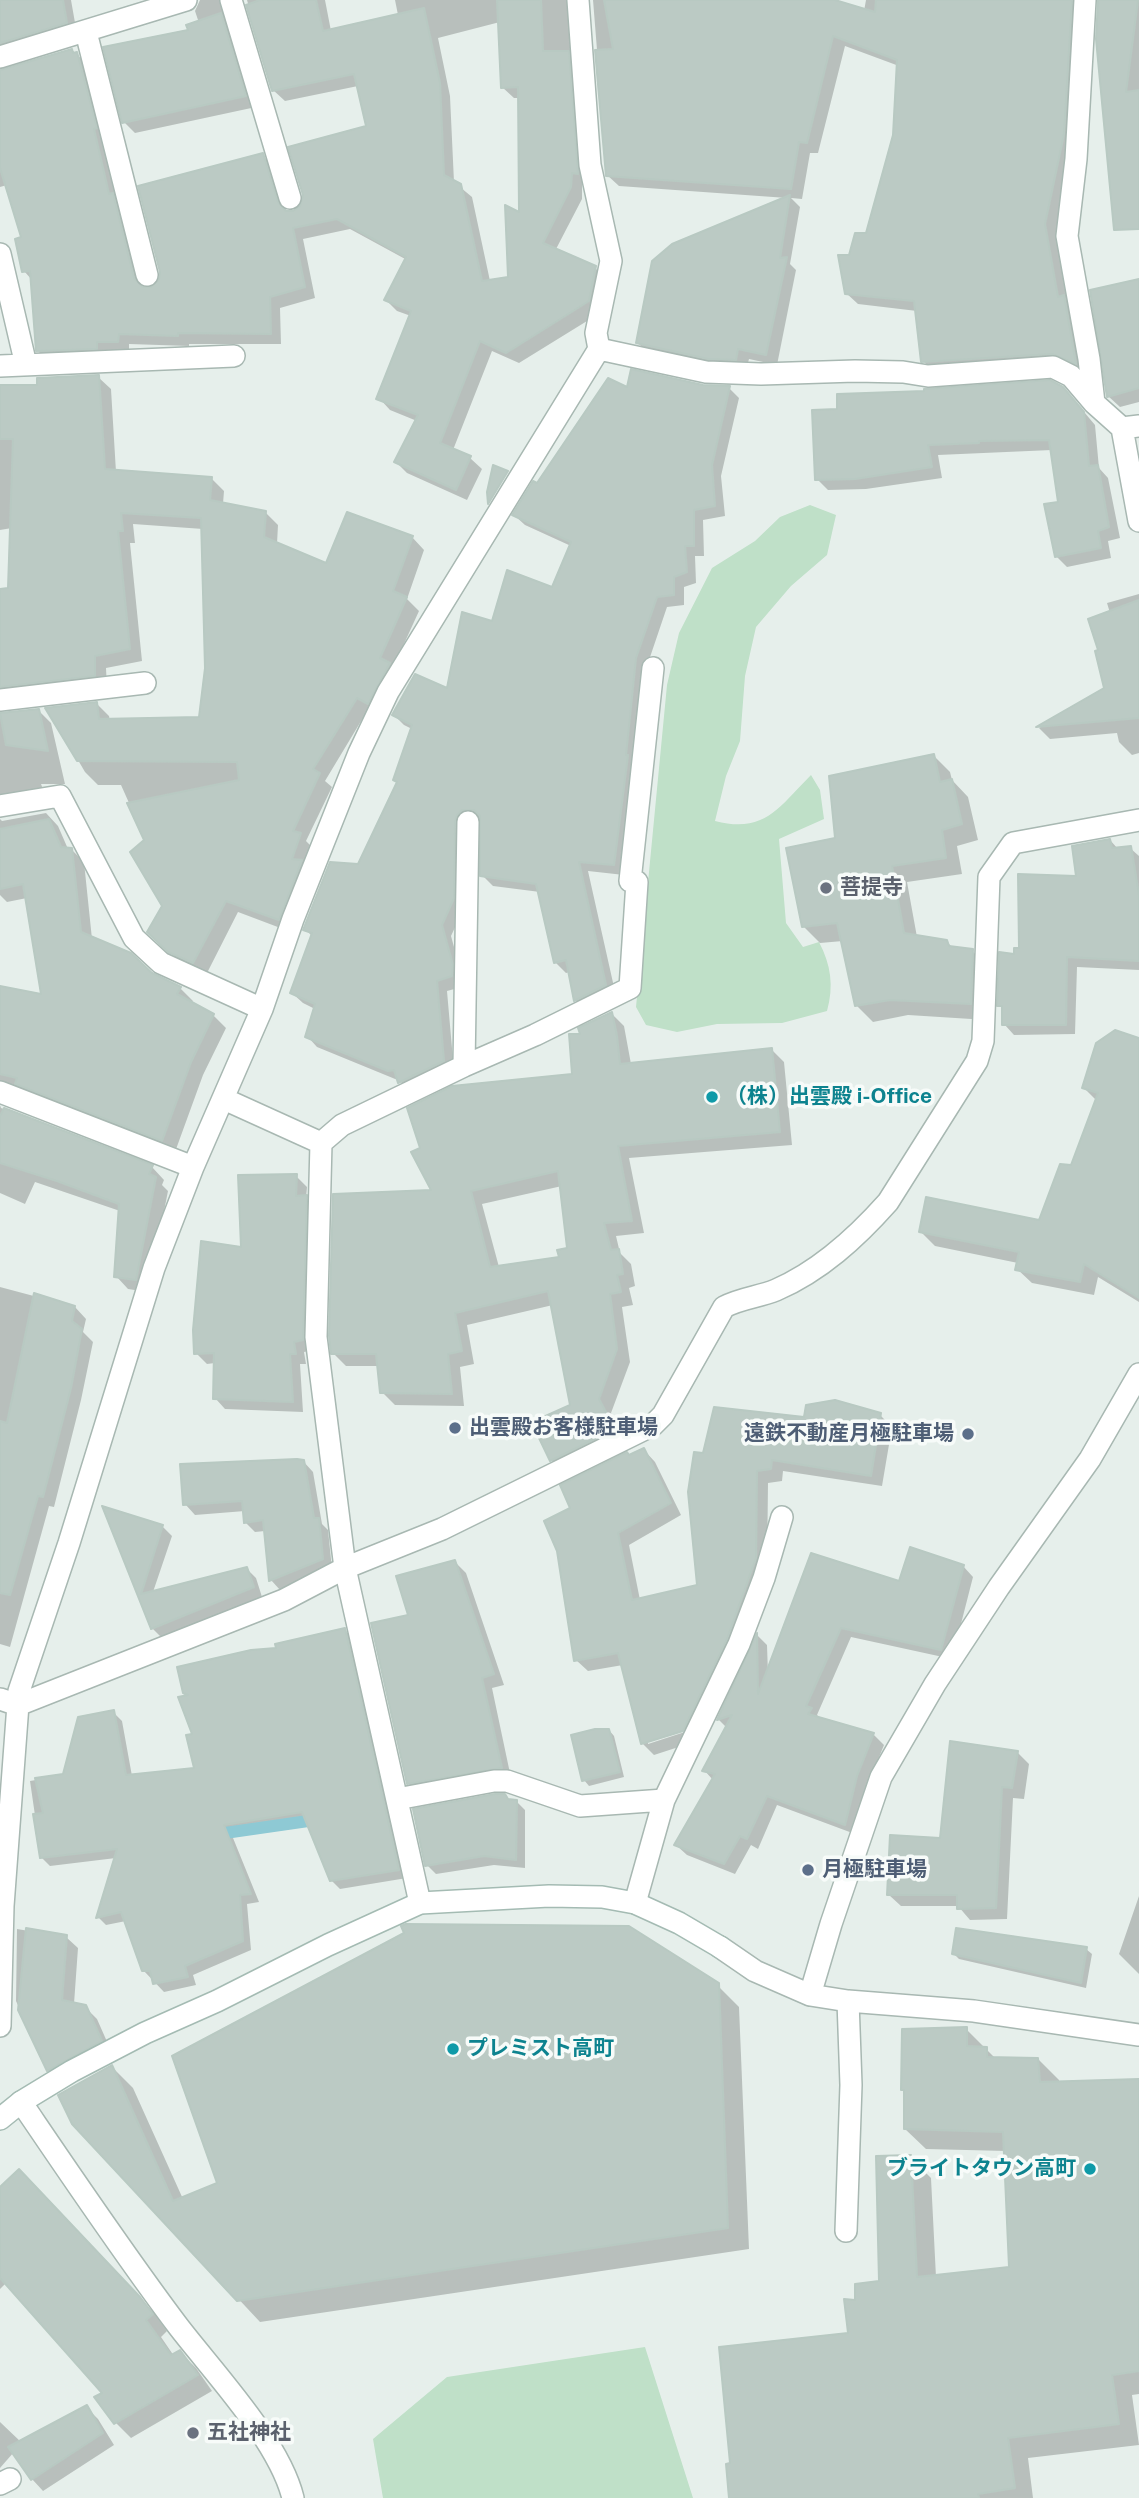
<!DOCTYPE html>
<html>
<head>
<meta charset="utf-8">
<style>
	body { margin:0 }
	canvas { display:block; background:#e6efeb }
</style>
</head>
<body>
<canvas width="1139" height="2498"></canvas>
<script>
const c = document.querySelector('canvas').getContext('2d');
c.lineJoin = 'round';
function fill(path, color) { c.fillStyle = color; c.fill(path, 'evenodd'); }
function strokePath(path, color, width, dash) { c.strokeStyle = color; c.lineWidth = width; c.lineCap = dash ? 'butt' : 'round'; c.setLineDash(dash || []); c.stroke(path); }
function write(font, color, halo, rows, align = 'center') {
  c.font = font + ' "Public Sans","Noto Sans JP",sans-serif'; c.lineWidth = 7; c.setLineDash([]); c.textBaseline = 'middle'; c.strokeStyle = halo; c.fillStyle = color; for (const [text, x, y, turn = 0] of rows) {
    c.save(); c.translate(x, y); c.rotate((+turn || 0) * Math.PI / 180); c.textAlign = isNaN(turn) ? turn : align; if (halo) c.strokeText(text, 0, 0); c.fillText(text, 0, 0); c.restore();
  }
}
fill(new Path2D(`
	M810,505L836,515L827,555L791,586L756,627L745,676L740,741L726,776L715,821C765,834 779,807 811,775L820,790L824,819L779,839L786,923L803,947L819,942C831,965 834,986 827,1011L782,1023L717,1024L677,1032L646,1025L636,1007L667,685L679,633L712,568L755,541L780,517Z
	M645,2347L693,2498H383L373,2439L447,2377Z`), '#bfe0c8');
fill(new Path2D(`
	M0,0H71L77,34L0,62Z
	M200,0H236L256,107L135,133L124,122L190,31L199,23L195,11Z
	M247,0H325L331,31L398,15L395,0H583L589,184H582V199L555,251L595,268L607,279L600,313L519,363L492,351L453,450L470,458L482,469L467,500L407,473L396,462L417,421L390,410L379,398L411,316L397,311L386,300L407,260L350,229L303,239L315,298L280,308L281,344H189V346L129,344V353L49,362L38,351L32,280L24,271L23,239L7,185L0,187V71L72,50L88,65L144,289L157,286L262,155L274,167L287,212H294L301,208L368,128L358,86L285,101L273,90ZM500,22L502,87L514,98H520L521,215L510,279L490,281L472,197L454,182L450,96L438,38Z
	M593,0H829L864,11L866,0H1090L1075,146L1056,237L1067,301L1075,309L1086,373L934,372L923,361L917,311L858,304L846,293L851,256L867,235L895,136L899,66L845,46L818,153H810L802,199L791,198L800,207L790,264L796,270L777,365L749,359L746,370L648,353L638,343L787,198L619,186L607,175Z
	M1100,0H1139V221Z
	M1139,280V402L1120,407L1108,396Z
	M98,377L111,389L116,472L211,478L224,491L223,504L265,512L278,525L277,544L327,565L412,537L424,550L407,599L419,611L393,668L325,781L332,787L306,841L313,848L291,932L238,912L206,975L183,964L162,945L164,906L146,841L121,785H98L85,772L48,709L97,704L109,716L110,721L201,719L206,668L203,529L133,524L135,543H130L142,661L106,668L107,688L0,708V591L10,590L12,528L0,530V387L39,386Z
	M703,387L729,388L739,398L721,476L725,516L703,520L704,556H695L696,583L684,587V605L667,607L646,669L624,875L588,871L616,996L585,1011L575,1000L570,972L566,973L555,962L540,892L493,886L482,875L480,819L471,821L463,910L451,936L462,976V987L447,991L454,1071L410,1092L400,1081L317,1047L307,1036L315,1009L303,1003L292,993L312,936L305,929L359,866L398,783L395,780L412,729L404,725L394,715L448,690L493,623L553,589L571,546L525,525L514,515L537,485L629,389Z
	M1074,400L1095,425L1099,468L1108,478L1120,538L1108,541L1111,558L1067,567L1056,556L1060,504L1052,450L938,455L942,478L866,489L828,490L817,479Z
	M1139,594V753L1132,755L1119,742L1117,733L1050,739L1039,728L1106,689L1101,651L1110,613L1107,603Z
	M38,710L51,723L65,784H41L47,799L0,814V712V714Z
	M933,755L950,772L952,780L968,797L978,840L957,846L962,874L907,882L917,937L946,941L954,949L972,951L989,967L987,1020L908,1015L873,1022L857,1006L843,941L820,943L804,927L837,839Z
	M46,813L58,826L68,849H71L84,862L92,939L151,974L180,988L193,1001L191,1004L213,1015L226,1028L203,1075L175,1152L0,1100V987L43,996L27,898L7,902L0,895V819L2,821Z
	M1110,840L1118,849L1130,848L1139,856V970L1077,967L1075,1034L1014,1035L1004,1024V1010L999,1005L1016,956Z
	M612,1014L624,1026L631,1064L771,1049L784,1062L792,1145L629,1158L644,1233L616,1236L620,1253L631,1264L635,1286L629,1288L633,1305L622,1307L630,1362L611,1413L627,1442L564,1473L551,1460L552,1436L572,1406L553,1305L467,1325L474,1364L460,1367L464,1406L395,1405L382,1392L379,1366H346L333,1353L434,1191L574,1075L582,1036ZM562,1186L569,1249L561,1259L499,1267L482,1204Z
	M1139,1040V1302L1098,1277L1094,1295L1032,1283L1017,1269L1018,1263L935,1246L921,1232L1041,1222L1072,1167L1097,1101L1084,1088Z
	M0,1105L1,1108L152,1167L164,1180L162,1185L168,1191L148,1292L128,1289L116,1276L120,1211L35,1182L25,1204L0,1193Z
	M296,1176L307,1187L306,1198L317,1208L313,1350L304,1352L306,1364H300L303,1412L225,1409L215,1398V1363L207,1364L196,1353L243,1249Z
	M0,1287L75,1307L86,1319L83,1332L93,1342L81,1400L54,1507L49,1506L10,1647L0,1644Z
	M880,1415L892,1427L882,1486L783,1471L782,1481L768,1483L767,1571L694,1742L654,1755L643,1744L623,1665L588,1671L576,1660L572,1508L629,1456L644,1450L655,1462L681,1515L629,1545L640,1600L699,1587L704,1455L806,1419ZM690,1727L691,1730L648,1744V1740Z
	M303,1461L313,1472L322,1524L328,1530L332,1569L280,1590L271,1580L265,1531L255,1532L245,1522V1511L195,1515L185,1504Z
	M105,1509L162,1526L172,1536L153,1592L247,1569L256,1578L262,1597L162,1638L152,1628Z
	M455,1562L466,1573L504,1685L492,1688L511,1778L419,1794L408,1783L410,1617Z
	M963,1566L973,1577L952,1659L851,1637L817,1715L822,1720L873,1734L884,1745L867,1787L855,1834L777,1805L758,1849L751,1845L735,1874L687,1855L676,1845L713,1780L704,1770L727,1728L719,1720L758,1636L767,1645L768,1674L900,1584Z
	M345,1630L353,1639L407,1878L340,1889L331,1880L307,1821L231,1833L259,1902L247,1904L251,1950L193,1975L196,1985L164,1992L143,1970L126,1921L106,1925L98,1917L116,1858L50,1866L41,1857L30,1781L65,1775L113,1712L122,1721L132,1776L196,1770L195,1735L189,1697L184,1692L278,1649Z
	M609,1730L614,1736L624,1777L589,1786L584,1780Z
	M1017,1752L1029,1764L1024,1799L1013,1798L1007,1919L970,1920L958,1906H901L889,1895L941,1839Z
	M516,1801L525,1810V1868L494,1865L436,1874L427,1865Z
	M1139,1896V1974L1119,1954Z
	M17,1929L66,1937L78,1948L74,2004L85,2007L97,2019L112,2053L60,2081L48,2070L16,2001Z
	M1086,1949L1092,1954L1086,1988L959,1959L953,1953Z
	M717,1985L739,2007L749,2249L260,2322L74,2123L112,2067L133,2088L183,2199Z
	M966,2029L996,2059H1038L1059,2080V2083L1139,2081V2394L1132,2395L1139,2445L1028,2458L1033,2498H731L850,2335L857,2302L881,2283L910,2157L931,2178L936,2277L1011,2269L1006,2151L926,2149L905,2129L906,2093L902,2090Z
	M34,2187L155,2314L167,2331L161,2337L174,2356L180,2352L196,2368L212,2391L131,2438L115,2422L105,2393L6,2283L0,2289V2189Z
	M86,2407L98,2419L114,2445L43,2491L32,2479L14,2452L0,2468V2422L21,2442Z`), '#0003');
strokePath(new Path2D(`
	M211,1835L322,1819`), '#8ec9d4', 12);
const building = new Path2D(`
	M0,0H63L67,23L0,43Z
	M260,0H316L323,31L424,8L440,83L444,175L461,184L482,281L508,277L505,205L519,212L518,87L501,88L497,0H541L543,51H569L578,174L572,173L571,187L543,243L596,266L589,301L506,353L480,341L440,443L471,456L456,490L394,462L418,415L376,399L411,311L384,300L406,257L337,219L293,228L305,287L270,297L271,334L178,333V336L119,334L118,342H97V349L36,351L30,271L22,272L15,239L21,237L0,168V70L72,49L73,53L77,52L97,128L94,129L109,194L113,193L134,278L143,287H151L159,279L160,272L138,186L263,153L278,202L286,211H293L300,206L303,195L288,147L366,126L354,74L272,91L246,5Z
	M604,0H835L875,12L876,0H1072L1064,134L1045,224L1058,297L1064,295L1076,364L1052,354L921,362L914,301L845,294L838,255H849L855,233H866L893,135L897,60L833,36L807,143L799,142L791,189L606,176L595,50L613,49Z
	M1098,0H1138L1126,92L1139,90V229L1114,230L1096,39Z
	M221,13L246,96L122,123L103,47L188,30L186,25Z
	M790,195L780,258L787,257L766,355L738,349L736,360L708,359L636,343L652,261L672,244Z
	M1139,279V388L1107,397L1090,290Z
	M631,369L703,385L730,386L712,465L715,506L694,510V546H685L687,572L674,577V595L657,597L636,658L626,755H628L614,865L579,862L606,985L574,1001L566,960L554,963L536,884L480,876V816L474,810H462L457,815L455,822L454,898L442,925L453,965L452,976L437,981L444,1061L398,1083L394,1070L388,1071L305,1037L315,1004L290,993L312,933L303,930L330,862L358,864L397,782L393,780L412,725L392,715L415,674L447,688L462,612L492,621L507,570L552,587L571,542L512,515L533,481L537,483L608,378L627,387Z
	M99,375L105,469L212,477L210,500L266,511L264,537L326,563L347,512L413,536L393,591L407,597L380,658L390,663L368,704L357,698L313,769L320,773L293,831L301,833L292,859L302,860L279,920L226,901L193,963L168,952L147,932L162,906L130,852L144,840L127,803L239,780L237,762L77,761L45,708L97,702L99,719L199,717L205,668L201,518L121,513L123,531H118L130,649L95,656V676L0,687V589L8,588L13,439H0V385H37V378Z
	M1050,380L1063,387L1084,412L1089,466L1098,465L1109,527L1098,531L1101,548L1055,557L1044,504L1058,502L1049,440L979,441V443L928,445L932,467L855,479L815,480L812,410L837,409V394L924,391V389Z
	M493,465L508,471L488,504L487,492Z
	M1139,600V718L1036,727L1104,688L1095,651L1098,650L1088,619Z
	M39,709L48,751L6,745L0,713Z
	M934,754L940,782L952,779L962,824L942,830L946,858L892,866L904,933L947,940L949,946L973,949L971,1004L890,1000L855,1006L837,923L802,927L786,848L835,838L829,776Z
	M49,819L61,847L72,848L81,932L131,953L152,973L181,987L177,994L214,1014L191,1062L162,1141L15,1084L17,1078L0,1074V986L41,994L23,884L0,889V829Z
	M1110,839L1112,848L1131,846L1139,895V961L1067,957L1066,1025H1002V1006H997L999,952L1014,954V948H1019L1018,874L1076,876L1072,846Z
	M612,1012L617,1036L620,1064L772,1048L780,1132L618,1146L632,1221L604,1223L611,1250L619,1249L623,1274L617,1275L621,1292L610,1294L617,1349L599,1399L615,1429L550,1461L539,1438L550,1435L541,1418L570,1405L548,1291L455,1313L462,1351L448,1354L452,1394L380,1393L376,1354H331L329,1336L333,1194L431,1190L411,1152L420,1148L407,1108L452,1086L572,1074L569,1034H580L578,1028ZM558,1171L567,1248L557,1250L559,1257L490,1267L471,1191Z
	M1115,1030L1139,1038V1298L1084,1264L1080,1282L1015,1270L1019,1252L919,1232L926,1197L1039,1220L1060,1164L1071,1165L1098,1093L1082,1088L1096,1043Z
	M4,1108L153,1165L149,1174L156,1177L136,1280L114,1277L119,1204L57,1181L0,1163V1116Z
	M297,1174L296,1196L307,1195L303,1340L294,1342L296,1354H290L293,1402L213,1399L214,1353L194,1354L193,1330L201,1241L241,1247L238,1175Z
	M34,1293L75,1306L72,1321L82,1329L71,1388L43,1497L38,1496L10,1595L0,1593V1421L7,1423Z
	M835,1400L881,1413L871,1476L772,1460L771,1469L757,1471L756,1558L727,1639L683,1731L641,1744L618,1653L574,1661L557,1551L544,1521L570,1508L560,1485L627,1452L629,1455L644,1448L671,1503L618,1533L632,1600L697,1585L688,1492L694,1452L703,1453L714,1407L804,1417L806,1405Z
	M297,1459L304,1460L314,1518H319L323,1559L269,1581L263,1520L244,1523L242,1501L183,1505L180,1464Z
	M102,1506L163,1525L141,1594L247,1567L254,1587L151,1629Z
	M910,1547L964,1565L941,1650L841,1628L806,1706L812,1708L808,1714L874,1733L857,1776L845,1825L767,1796L747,1839L740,1836L724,1864L674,1845L715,1774L702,1771L732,1715L717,1720L757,1633L758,1694L811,1553L899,1581Z
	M455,1560L494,1674L482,1678L502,1768L407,1784L371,1623L408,1615L396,1576Z
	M345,1628L399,1870L330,1881L302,1812L224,1825L251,1894L240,1895L243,1941L185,1966L188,1977L153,1984L150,1971H142L121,1912L96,1918L117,1849L40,1858L33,1814L43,1813L35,1778L63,1774L78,1717L114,1710L126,1775L194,1768L186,1735L192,1734L178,1697L188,1695L183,1693L177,1667L251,1650L276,1648L275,1644Z
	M595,1729H609L620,1772L582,1781L571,1735Z
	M950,1741L1018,1751L1012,1788L1002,1787L996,1908L957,1909V1895H887L890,1835L940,1838Z
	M495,1794H505L508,1799L517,1800L516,1860L484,1856L425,1866L413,1809Z
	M406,1924L629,1926L719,1983L728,2228L237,2301L72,2124L58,2095L112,2065L173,2201L217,2183L172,2056L404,1933L401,1926Z
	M26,1928L67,1935L62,2000L86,2005L102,2041L47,2071L18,2010Z
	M956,1928L1087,1947L1081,1983L952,1954Z
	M967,2027V2046L987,2047V2057L1038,2058L1040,2082L1139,2079V2371L1112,2375L1119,2424L1008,2438L1015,2488L978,2494L979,2498H729L726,2464L730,2463L719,2347L848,2333L844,2299L855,2300V2284L879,2281L876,2156L911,2155L917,2277L1009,2267L1003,2132L904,2129V2090H901L902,2029Z
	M19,2169L140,2297L153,2314L146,2320L171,2355L180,2350L198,2375L114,2424L94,2397L102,2393L0,2278V2187Z
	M87,2405L103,2433L31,2480L8,2447Z`);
fill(building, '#bbcac4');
strokePath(building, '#b8c9c2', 2);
const street = new Path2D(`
	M231,0L290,198
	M1085,0L1076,159L1067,236L1089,359L1094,403
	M86,32L147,275
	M0,57L186,0
	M0,254L26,365
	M599,349L706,372L761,374L855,371L903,372L928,376L1053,367L1071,376L1094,403L1122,428L1139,426
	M0,366L234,356
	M1122,428L1139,521
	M0,700L145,683
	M0,806L60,796L134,938L161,963L262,1009
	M464,1066L468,822
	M0,1092L193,1167
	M224,1099L321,1143L316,1337L345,1568L420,1903
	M321,1143L342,1125L464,1066L535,1035L630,988L637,882L630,881L653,668
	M0,1699L18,1705L284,1600L345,1568L442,1529L653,1425L663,1415L724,1307C741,1298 759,1297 776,1290C820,1271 856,1238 888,1202L977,1061L983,1041L989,877L1013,843L1139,820
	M397,1799L494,1781H507L580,1806L664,1800
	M635,1903L664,1800L739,1644L764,1578L782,1517
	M720,1947L755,1971L810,1995L848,2001L974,2011L1139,2035
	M810,1995L831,1924L881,1777L935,1684L999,1587L1090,1459L1139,1374
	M0,2026L3,1906L19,1691L69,1543L154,1268L193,1167L262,1009L293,919L359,753L388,692L599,349L596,333L611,261L590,165L578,0
	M21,2102C72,2177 123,2253 178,2326C214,2373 279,2441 293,2498
	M846,2231L851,2085L848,2001
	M0,2484L10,2479`);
const secondary = new Path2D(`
	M0,2119L21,2102L72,2071L145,2033L217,2001L328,1945L420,1903L549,1896L602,1897L635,1903L679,1923L720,1947`);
strokePath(street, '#a8b8b2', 24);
strokePath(secondary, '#a4bbb3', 24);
strokePath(street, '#fff', 21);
strokePath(secondary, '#fff', 21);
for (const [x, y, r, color] of [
	[826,888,7,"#6b7280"],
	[712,1097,7,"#0f9aa8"],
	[455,1428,7,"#5c6f8a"],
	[968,1434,7,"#5c6f8a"],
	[808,1870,7,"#5c6f8a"],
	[453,2049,7,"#0f9aa8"],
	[1090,2169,7,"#0f9aa8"],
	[193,2433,7,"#6b7280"]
]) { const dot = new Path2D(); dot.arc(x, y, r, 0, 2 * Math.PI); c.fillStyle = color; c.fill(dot); strokePath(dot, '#f7fbf9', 2.5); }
write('bold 21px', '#5b616d', '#f7fbf9', [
	["菩提寺",840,888],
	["五社神社",207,2433]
], 'left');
write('bold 21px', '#0d838f', '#f7fbf9', [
	["（株）出雲殿 i-Office",726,1097],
	["プレミスト高町",467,2049],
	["ブライトタウン高町",1076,2169,"right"]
], 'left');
write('bold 21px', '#4e5e75', '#f7fbf9', [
	["出雲殿お客様駐車場",469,1428],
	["遠鉄不動産月極駐車場",954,1434,"right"],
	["月極駐車場",822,1870]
], 'left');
</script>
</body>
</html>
